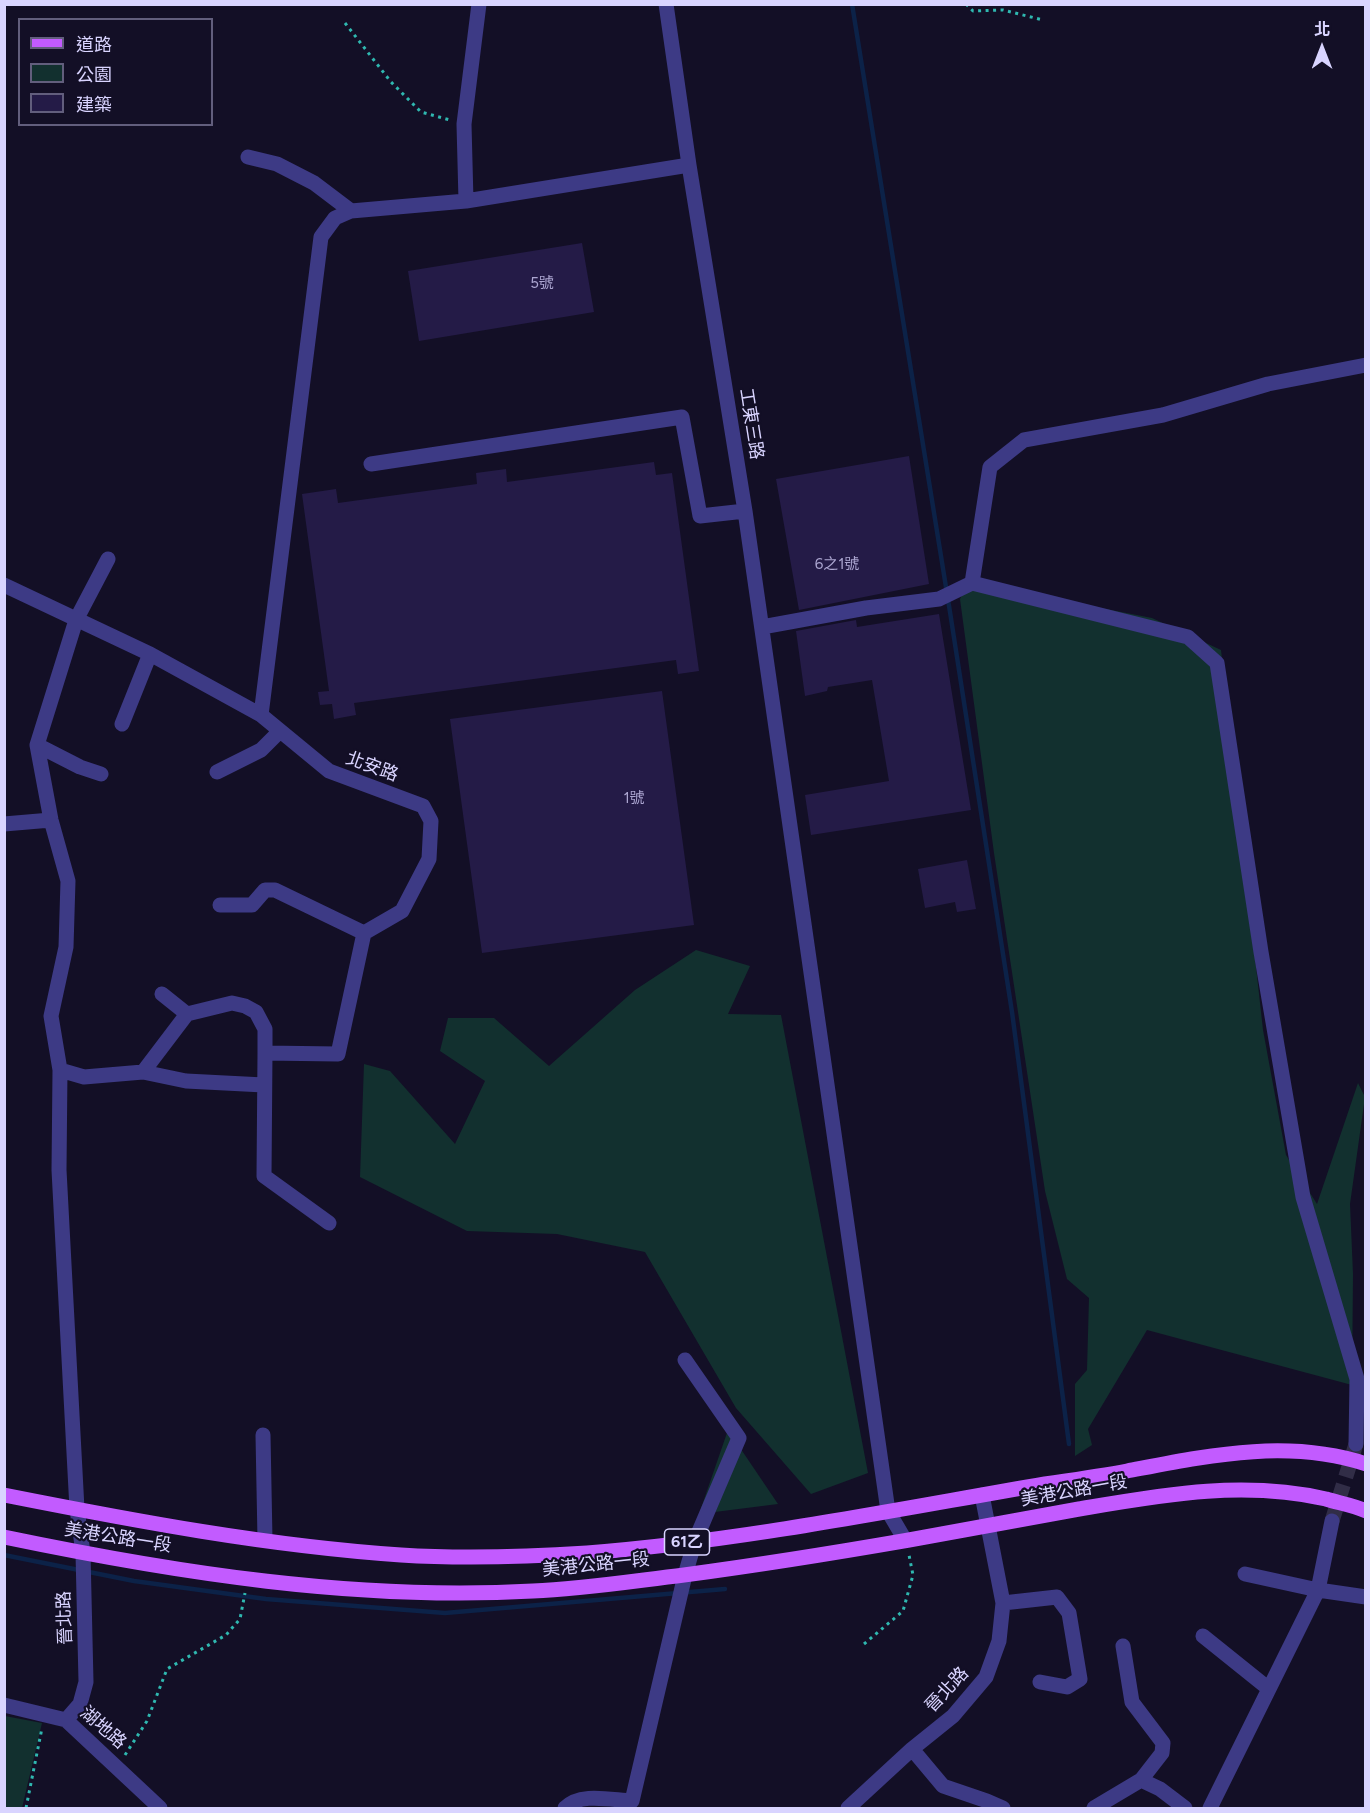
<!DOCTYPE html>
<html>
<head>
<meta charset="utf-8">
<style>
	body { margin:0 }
	#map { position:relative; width:1370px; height:1813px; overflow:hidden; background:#130f26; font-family:Figtree,"Noto Sans TC",sans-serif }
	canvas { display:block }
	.frame { position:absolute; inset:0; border:6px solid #d9d4ff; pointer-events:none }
	.legend { position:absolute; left:18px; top:18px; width:195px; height:108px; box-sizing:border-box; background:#130f26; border:2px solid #625e7d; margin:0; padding:8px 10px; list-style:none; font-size:18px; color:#d9d4ff }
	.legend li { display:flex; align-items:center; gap:12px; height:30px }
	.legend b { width:30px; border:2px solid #625e7d }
	.north { position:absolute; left:1292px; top:18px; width:60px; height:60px; -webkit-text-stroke:4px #130f26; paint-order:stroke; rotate:0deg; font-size:16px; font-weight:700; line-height:24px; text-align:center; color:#d9d4ff }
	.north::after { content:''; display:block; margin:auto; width:21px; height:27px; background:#d9d4ff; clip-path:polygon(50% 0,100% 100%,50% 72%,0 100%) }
</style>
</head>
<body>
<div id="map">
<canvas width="1370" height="1813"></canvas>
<div class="frame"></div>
<ul class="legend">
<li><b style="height:8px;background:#c25bff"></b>道路</li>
<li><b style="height:16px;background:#12302f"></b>公園</li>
<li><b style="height:16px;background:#241b47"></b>建築</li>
</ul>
<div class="north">北</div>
</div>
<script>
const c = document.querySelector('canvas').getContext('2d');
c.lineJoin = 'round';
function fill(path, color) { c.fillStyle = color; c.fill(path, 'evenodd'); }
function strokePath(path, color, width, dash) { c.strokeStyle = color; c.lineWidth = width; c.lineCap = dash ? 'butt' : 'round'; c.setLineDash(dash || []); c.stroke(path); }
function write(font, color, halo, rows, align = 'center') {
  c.font = font + ' Figtree,"Noto Sans TC",sans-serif'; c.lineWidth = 4.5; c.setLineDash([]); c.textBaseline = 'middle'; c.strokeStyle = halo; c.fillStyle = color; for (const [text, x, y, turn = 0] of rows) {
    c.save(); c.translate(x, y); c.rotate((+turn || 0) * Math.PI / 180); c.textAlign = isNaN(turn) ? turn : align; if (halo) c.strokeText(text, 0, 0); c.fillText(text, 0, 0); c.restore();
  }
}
fill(new Path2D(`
	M968,582L1152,618L1221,650L1263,1030L1286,1155L1317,1204L1358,1083L1365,1097L1350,1204L1353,1274L1352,1385L1147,1330L1088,1429L1092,1445L1075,1456V1384L1087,1370L1089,1298L1067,1279L1045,1191L994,853L960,599Z
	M696,950L750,966L728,1014L781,1015L868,1473L811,1494L736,1408L645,1252L557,1234L467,1231L360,1177L364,1064L390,1071L455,1144L485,1081L440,1051L448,1018H494L549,1066L635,990Z
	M728,1430L778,1504L699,1514Z
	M5,1716L42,1723L22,1808H5Z`), '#12302f');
strokePath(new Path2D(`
	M852,4L950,612L1012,1012L1069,1444
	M4,1555L134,1581L266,1599L445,1613L725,1589`), '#0c2248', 4.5);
fill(new Path2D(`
	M582,243L594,312L419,341L408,271Z
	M909,456L929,584L799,610L776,479Z
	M654,462L656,475L672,473L699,671L678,674L676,660L354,703L356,715L334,719L332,704L320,705L318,692L329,691L302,494L336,489L338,503L477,484L476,473L506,469L507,482Z
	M939,614L971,810L811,835L805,795L889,781L872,680L828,687L827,691L805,696L796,631L856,620L857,627Z
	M662,691L694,925L482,953L450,719Z
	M967,860L976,909L957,912L955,902L925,908L918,869Z`), '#241b47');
strokePath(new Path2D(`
	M1332,1521L1356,1444`), '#312d47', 15, [15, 8]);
strokePath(new Path2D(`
	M966,4L973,11L1003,10L1043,20
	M345,23L391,82L421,112L450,120
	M864,1644L903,1611L913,1575L909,1555
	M125,1755L147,1721L167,1669L226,1635L240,1619L245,1593
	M26,1808L42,1728`), '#2fb8b0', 3, [3, 4.5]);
strokePath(new Path2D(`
	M666,4L689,165L745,511L888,1511L905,1540
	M248,157L277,164L314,183L351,211
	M466,201L464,124L479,4
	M371,464L682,417L700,516L745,511
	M972,583L990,467L1024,440L1163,415L1268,384L1366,365
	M4,585L150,654L261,715L329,771L423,806L431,821L429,859L402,911L364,933L338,1054L265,1053V1029L256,1012L245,1006L232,1003L187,1014L143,1072L84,1077L60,1070L51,1016L66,947L68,881L51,820L37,745L76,620L108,559
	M762,627L866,608L939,599L972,583L1188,637L1217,663L1261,952L1303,1197L1357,1379L1356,1444
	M261,715L321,237L335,218L351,211L466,201L689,165
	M122,724L150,654
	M37,745L80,767L101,774
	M217,772L261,750L280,731
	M4,824L51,820
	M220,905H252L265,890H275L364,933
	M162,994L187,1014
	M265,1053L264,1176L329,1223
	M60,1070L59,1170L77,1509L83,1553L86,1682L80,1704L66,1720
	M143,1072L186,1081L264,1085
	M263,1435L265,1540
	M1245,1574L1318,1590L1366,1597
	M1003,1603L1057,1597L1069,1613L1080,1679L1067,1687L1040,1682
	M1203,1636L1269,1689
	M1123,1646L1132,1702L1163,1743L1162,1753L1141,1780
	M4,1705L66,1720L160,1808
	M912,1749L943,1786L987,1801L1003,1808
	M565,1808C580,1792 611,1800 632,1801L685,1575L695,1541L739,1438L685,1360
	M848,1808L912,1749L953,1716L986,1677L999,1641L1003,1603L982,1495
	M1094,1808L1141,1780L1160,1789L1185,1808
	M1210,1808L1318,1590L1332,1521`), '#3d3a85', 15);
strokePath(new Path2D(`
	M4,1495C135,1521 268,1546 401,1555C463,1559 525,1557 587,1553C741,1541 893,1510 1045,1484C1072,1480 1100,1476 1127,1471C1206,1456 1287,1438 1366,1464
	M4,1537C177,1573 356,1601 533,1591C583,1589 633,1581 684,1575C759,1565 834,1553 909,1540C966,1530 1022,1519 1079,1509C1162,1495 1242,1480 1326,1499C1339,1503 1353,1505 1366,1511`), '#c25bff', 15);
write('15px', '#aca6d1', null, [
	["5號",542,284],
	["6之1號",837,565],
	["1號",634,799]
]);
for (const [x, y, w] of [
	[687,1542,45]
]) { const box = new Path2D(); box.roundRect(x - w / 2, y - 13, w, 26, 4.5); c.fillStyle = '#130f26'; c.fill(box); strokePath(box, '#d9d4ff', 1.5); }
write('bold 16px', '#d9d4ff', null, [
	["61乙",687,1542]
]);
write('18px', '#d9d4ff', '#130f26', [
	["工東三路",751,424,81],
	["北安路",372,767,20],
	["美港公路一段",1074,1491,-10],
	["美港公路一段",118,1538,9],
	["美港公路一段",596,1565,-6],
	["晉北路",65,1618,-92],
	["晉北路",947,1690,-47],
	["湖地路",103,1728,41]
]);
</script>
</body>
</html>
